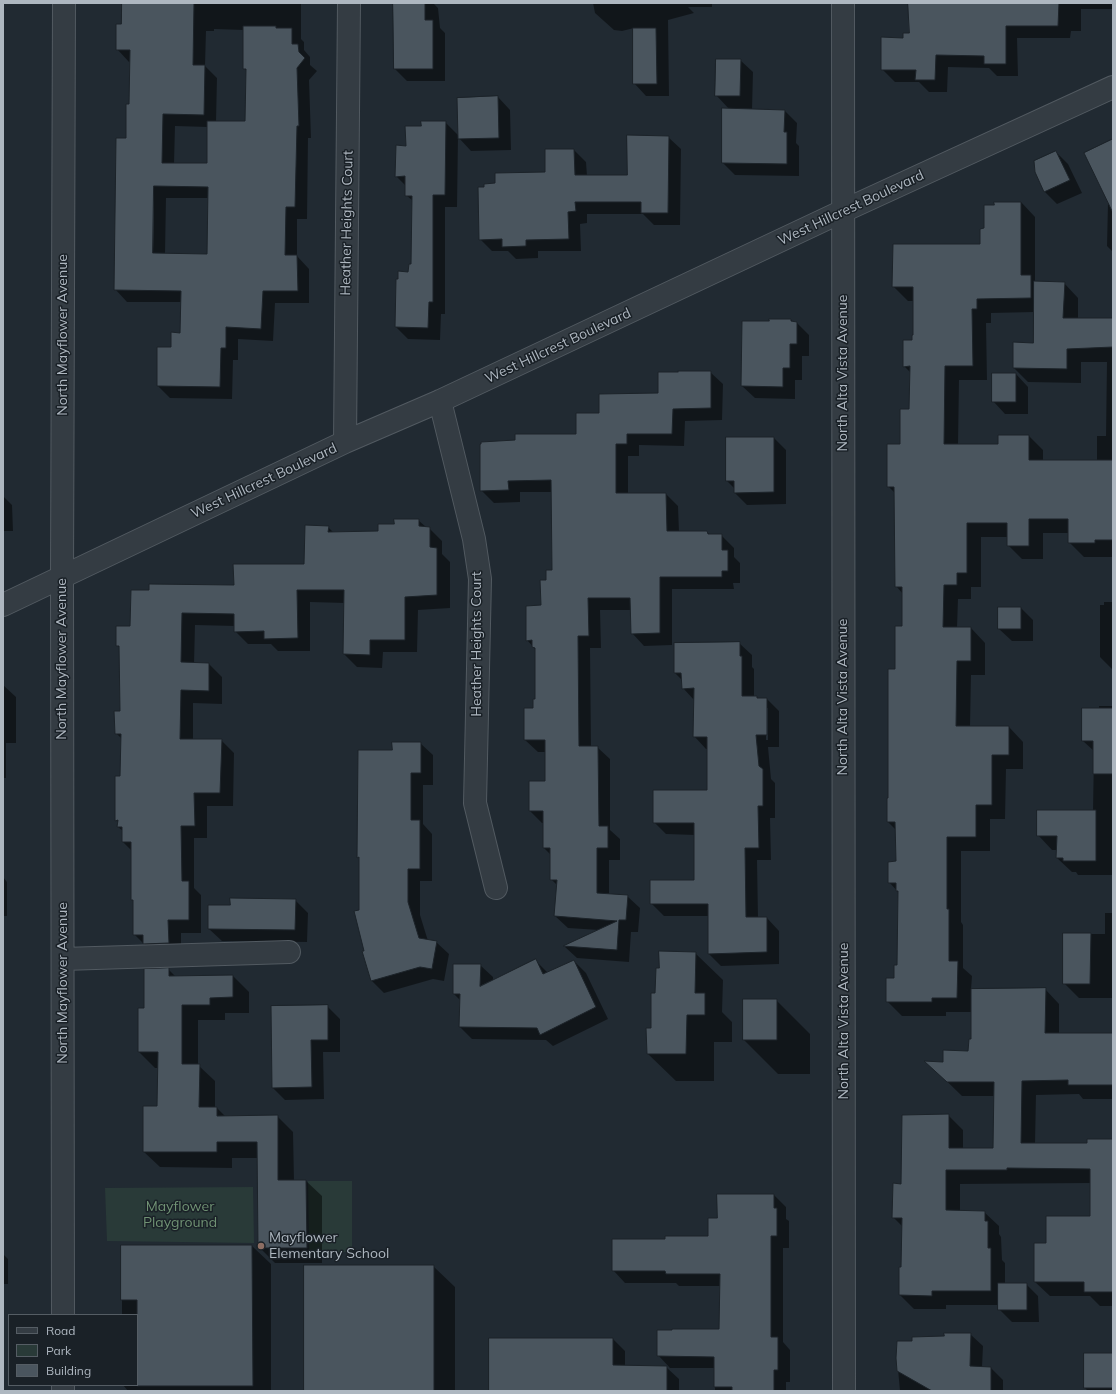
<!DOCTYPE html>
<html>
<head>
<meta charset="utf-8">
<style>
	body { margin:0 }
	#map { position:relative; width:1116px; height:1394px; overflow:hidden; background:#212a32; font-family:Mulish,sans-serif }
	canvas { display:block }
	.frame { position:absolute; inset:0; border:4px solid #aeb7c0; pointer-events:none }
	.legend { position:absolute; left:8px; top:1314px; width:130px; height:72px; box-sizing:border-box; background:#1a2127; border:1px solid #555d64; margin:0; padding:5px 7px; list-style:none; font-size:12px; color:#aeb7c0 }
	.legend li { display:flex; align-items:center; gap:8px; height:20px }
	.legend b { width:20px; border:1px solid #555d64 }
</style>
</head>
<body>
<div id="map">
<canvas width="1116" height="1394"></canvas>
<div class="frame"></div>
<ul class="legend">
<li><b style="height:5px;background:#343c43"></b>Road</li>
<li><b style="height:11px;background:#293a38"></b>Park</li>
<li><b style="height:11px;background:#4a555e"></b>Building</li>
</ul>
</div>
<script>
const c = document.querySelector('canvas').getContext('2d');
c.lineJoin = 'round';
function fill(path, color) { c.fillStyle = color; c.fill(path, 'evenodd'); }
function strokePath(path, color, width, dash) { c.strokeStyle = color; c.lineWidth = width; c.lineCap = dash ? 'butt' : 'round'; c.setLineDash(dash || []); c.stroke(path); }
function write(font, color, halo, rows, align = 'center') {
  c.font = font + ' Mulish,sans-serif'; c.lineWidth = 3; c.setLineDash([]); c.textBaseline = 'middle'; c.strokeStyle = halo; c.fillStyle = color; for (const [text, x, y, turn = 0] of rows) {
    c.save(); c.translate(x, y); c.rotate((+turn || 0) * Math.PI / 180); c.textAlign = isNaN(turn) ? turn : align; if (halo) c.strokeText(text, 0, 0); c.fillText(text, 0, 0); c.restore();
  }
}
fill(new Path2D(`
	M308,1181H352V1252H309Z
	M253,1187L254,1243L107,1241L105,1188Z`), '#293a38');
fill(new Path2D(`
	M123,3H301V39L304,42V50L310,57V65L317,71L309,80L311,138H308L307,219H297V256L309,269V303H275L273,341L238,339V360H233L232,399L170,398L158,386L172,348L181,334L182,302H127L115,289L130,105L131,62H129L117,49L122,25ZM214,29L244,30V68L247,71L246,122H216L217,78L205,66L206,31H214ZM175,126L208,127V164H174ZM166,198H209L207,255L165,254Z
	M394,3H433L438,8L440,28L445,33V81H407L395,69Z
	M593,3H712V7H688L694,13L668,20L669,96H646L634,83V28L622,31L614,30L595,13Z
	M909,3H1113V9H1081V31H1071L1070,38H1017L1018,76H997L989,68L948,67L947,92H929L919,82H895L882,69L904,39L910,34Z
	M740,60L753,72L752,110H784L797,123L796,143L799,146V176L735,175L723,163V109L730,110L716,95Z
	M498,97L510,110L511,150L471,151L458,137L457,207H445V314H441L440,340L408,339L396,327L399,280L409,273L412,265L413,201L406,195V186L396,176L407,147L422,127L445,122L459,136Z
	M668,137L681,149L680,225H654L643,214H587V223L580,224L581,251H538V258L516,259L508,251H492L480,239L485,188L546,173V150H574L586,162L587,176H628Z
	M1056,152L1068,164L1082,193L1057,204L1045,192L1036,172Z
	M1021,202L1035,217V281L1064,283L1078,298V319H1113V557H1084L1069,542V533H1043V559H1022L1008,545V537H981V587H971V599H958L957,628H971L985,643V675H971L970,727H1009L1023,742V769H1006L1005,819H990V851H961V922L963,925V968L972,976L971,990L1045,989L1059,1004V1034H1112L1113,1025V1099H1083L1079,1094L1036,1095L1035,1144H1088L1113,1139V1306H1100L1090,1296H1050L1035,1282V1244H1047L1091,1217V1183L960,1184V1212H984L999,1226V1234L1001,1237L1002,1260L1005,1263V1284H1026L1038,1296L1039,1322H1012L999,1309V1305H946V1309H914L900,1295L902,1268L903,1227L893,1217L902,1185L948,1115L963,1130V1149H994L995,1096H962L927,1062L944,1063L969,1052L972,1040V1012H946V1016H902L887,1001L898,966L899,893L889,882L897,862L896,830L888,822L896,670L903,627V594L896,586L895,493L888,486L901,445L910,410L911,373L904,366L913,341L914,301H908L893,286L981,245L985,229L995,206ZM1035,312L1034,344L1014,343V368L1028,382L1081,383V362H1107L1106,436H1097V461H1043V450L1029,436L999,445H958L959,380H987L986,323H991V313Z
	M1108,203H1113V252L1107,246Z
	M791,320L793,322L797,323L809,335V356H802V380H795V399L755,398L742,386L743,322Z
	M710,372L723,384L722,420L685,421L684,446L639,445V456H628V494H666L678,506L679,532H707L710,535H721L734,548V557L740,563V583H733L734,589H672V645L644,646L632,633L631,610H600L601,648H590L591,747H597L610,759V830L620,839V860H609V894L627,896L640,908L638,932H631L629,962L577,958L565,947L599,930L568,928L555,916L558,886L551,879V855L544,848V823H542L530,811V782H547L546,752H538L525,740L536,700V650L527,640L542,606L547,581L553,571L552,492H520V502L494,503L481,490L577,435L600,414L659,394Z
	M1016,374L1028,387V414H1005L993,401Z
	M774,438L786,450V504L747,505L735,493V489L727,481Z
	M3,496L12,505L13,531H4V546Z
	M418,520L426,527L429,528L442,541V554L450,562V608L418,610L417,652H383L382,668L357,667L344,654L345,603L310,602V651H278L271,644H248L235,631V626L195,625L194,664H209L222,677V704L193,703V740H221L234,753L233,806H207V838H194V888L201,895V933H181V956L147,947L134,934V902L132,899V851L123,842V831L118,827V823L116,820L121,777L122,739L116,733L121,712L120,648L117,645L131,627L235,586L305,565L328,527L334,533L379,532L395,525Z
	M1104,602H1113V670L1100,657V605H1104Z
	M1021,608L1033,620V641H1012L999,629Z
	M739,643L752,655V667L754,669V697L758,699H767L779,711V747H768L771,779L775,783V818H770L771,860H757L758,918H767L779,931V964L721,966L708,953L709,916H664L651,903L695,881V835L666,834L654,822L708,791V749H706L694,736V700L683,688L682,680L675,673ZM766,708H768V740H766Z
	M3,685L16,697V743H6V778H3Z
	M1099,706H1113V875H1078L1076,872H1072L1057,858V850H1052L1038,835L1093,811L1094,751L1083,741L1099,709Z
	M420,743L433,755V785H423V824L432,834V881H420V915L428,941L436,942L449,954L444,981L433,979L384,993L372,981L366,951L360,910V859L358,857L393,751Z
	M3,877L7,882V916H4V931L3,932Z
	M295,900L308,913L307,942L222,941L209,929Z
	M1105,913H1113V998H1079L1064,983V934H1105Z
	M695,953L723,980L722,1012L732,1022V1042H714V1081H676L648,1054L660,969Z
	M536,961L548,973L574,961L586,973L608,1019L553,1046L546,1040L472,1039L460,1027V1000L454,994L480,965L493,977V981Z
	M168,969L176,977L233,976L249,992V1013H225V1020H198V1065L215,1081V1108H217L226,1117L277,1116L293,1132L294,1181H306L322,1196V1263H275L259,1247L258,1158H232V1168L160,1167L144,1152L158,1107L159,1068H155L139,1052L145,1009Z
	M776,1000L810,1034V1074H778L744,1040Z
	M327,1006L340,1019V1052H323L324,1099L285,1100L273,1088Z
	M774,1195L786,1207V1219L789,1221V1248H783V1342L790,1350V1382H786V1391H715V1368H670L658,1355L673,1331L720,1330L721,1286H679L676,1283H625L613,1270L666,1240L709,1237L718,1219Z
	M122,1246H252L271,1264V1391H128L123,1385H137V1315H122Z
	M3,1254L8,1259V1284H4V1327Z
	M433,1266L455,1287V1391H305Z
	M970,1334L983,1346L982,1367L991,1368L1003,1380V1391H900L897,1358L913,1342Z
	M613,1339L625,1351V1366L666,1367L679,1379V1391H490Z
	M1113,1354V1391H1088L1085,1388Z`), '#0007');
const building = new Path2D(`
	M122,3H194L193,65H205L204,115L163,114L162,163H207V121H245L246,69H243V26H276V28H292V44H298L299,52L305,58L297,68L299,126H297L295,207H286L285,255H297L298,291H263L261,329L226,327V348H221L220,387L157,386V347H171V332L180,333L181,291L114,290L116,138H126V104H129L130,50H116V24H121ZM154,186L208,187L207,254L153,253Z
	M393,3H425V20H433V69H394Z
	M908,3H1059L1058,26H1006V64H984V56L936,55L935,80H915L916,70H881V37L903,38V33H909Z
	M633,28H656L657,84H633Z
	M716,59H741L740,96H715Z
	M498,96L499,138L458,139L457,98Z
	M722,108L785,110L784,132H787V164L722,163Z
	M421,121H446L445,195H433V302H429L428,328L395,327L396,279H398V271L408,272L409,264H411L412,196H405V176L395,177L396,145L406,146L405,126H421Z
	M627,135L669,136L668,213H641V202H575L576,211L568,212L569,239L526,240V246L502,247V239L479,240L478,187H484V184L495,183V173L545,172V149H574L575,175H627Z
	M1113,139V213L1084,153Z
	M1056,151L1070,180L1044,192L1035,172L1034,161Z
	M994,202H1021V275H1031V298L977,299V309H972L973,366H945L944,444H998V435H1029V460H1113V540H1095V543H1068V519H1029V546H1007V523H967V573H957V585H944L943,627H971V661H957L956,726H1009V755H992V805H976V837H947V909H949V961H958L957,998H932V1002H886V978H894V965H897L898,891H896V883H888V862L896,861L895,822H887V798H888V669H895V626H902V587H895L894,487H887V444H900V409H909L910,366L903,367V340H912V335H913V287H892L893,244H980V229L984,228V205H994Z
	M1034,281L1065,282L1063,318H1113V347L1067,349V369L1013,368V342L1033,343Z
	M769,319H791V321L797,322V344H790V368H783V387L741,386L742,321H769Z
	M678,371H711V408L673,409L672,434H627V444H616V493H666L667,531H707L708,534H722V550H728V571H722V577H660V633L631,634L630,598H588L589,636H578L579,746H598L599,826H608V848H597V893L628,895L626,920H619L617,950L563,946L617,921L554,916L557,880H550V848H543V811H529V781H545V740H524V708H533V699H535V648L532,647V640L526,641V606L541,605L540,580H546V570H552L551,480L508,481L509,490L480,491V444H481V442L515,440V434H576V413H599V394L658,393V372H678Z
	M992,373H1016V402H992Z
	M726,437H774V492L734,493V481H726Z
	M394,519H419V526L430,527V547L437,548V595L405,597V640H370V655L343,654L344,590H297L298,638L264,639V631L234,632V614L182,613L181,662L209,663V691L181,690L180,739H222L220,793H194L195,826H181L182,881H189V920H168L169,943L143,944V935H133V900H131V842H122V827H117L118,820L115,821V776H120L121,734H115L114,711H120L119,646H116V626H130L131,590H149V584L234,585L233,564H304L305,525L329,526L328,532L378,531V524H394Z
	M998,607H1021V629H998Z
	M740,642V656H742V696H757V698H767V735H756L759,766L763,769V806H758L759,848H745L746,917H767V952L708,954V904H650V880H694V823H653V790H707V737H693L694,688L682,689L681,673H674V643Z
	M1082,708H1113V774H1093V741H1082Z
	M392,742H421V773H411V820H420V869H408V902L419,938L437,941L432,969L420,967L371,981L362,951H364L354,911L359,910V857L357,858L358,750H392Z
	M1037,810H1096V861H1063V858H1056L1057,836H1037Z
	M230,898L296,899L295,930L208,929V905H230Z
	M1063,933H1091L1090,984H1063Z
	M659,951L696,952L695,993H705V1015H687L686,1054H647L646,1028H651V993H655L656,968H659Z
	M536,959L543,974L574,960L596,1007L540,1035L537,1028L459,1027L460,994H453V964H481L480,986Z
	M169,968V976L233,975V997L210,998V1005H182V1064H200L199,1107H217V1116L278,1115V1180H306L307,1248H258L257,1142H217V1152H143V1106H157L158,1052H138V1008H144V969Z
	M1046,988L1045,1033H1113V1085H1068V1080L1022,1081L1021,1143H1087V1139H1113V1292H1084V1282H1034V1243H1046V1216H1090V1169L1007,1168V1170H946V1210L985,1211V1221H988V1248H991V1291H932V1296L899,1295V1267H901L902,1218H892L893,1183L901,1184L902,1115L949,1114V1148H993L994,1082H947L924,1061L943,1062V1050L968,1051L969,1039H971V989Z
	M743,999H777V1040H743Z
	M328,1005V1040H311L312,1087L272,1088L271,1006Z
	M717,1194H774V1208H777V1236H771V1337H778V1370H774V1391H732V1387H714V1357L657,1356V1330H672V1329H719L720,1274H666L665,1271H612V1239H665V1236H708V1218H717Z
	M121,1245H252L253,1386H137V1300H121Z
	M304,1265H434V1391H304Z
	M998,1283H1027V1310H998Z
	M944,1333H971L970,1366L991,1367V1391H932L897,1371L896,1358L897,1341H912V1337L944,1336Z
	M489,1338H613V1365L667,1366V1391H489Z
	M1084,1353H1113V1388H1084Z`);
fill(building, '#4a555e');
strokePath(building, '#1c2329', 1);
const minor = new Path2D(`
	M843,3L844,1391
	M440,401L474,539L480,579L475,803L496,888
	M345,442L349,3
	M3,605L345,442L440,401L843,211L1113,87
	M63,959L289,952
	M63,1315L62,577L64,3
	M63,1391V1385`);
strokePath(minor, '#525a61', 24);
strokePath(minor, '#343c43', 22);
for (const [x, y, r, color] of [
	[261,1246,4,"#8d6e63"]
]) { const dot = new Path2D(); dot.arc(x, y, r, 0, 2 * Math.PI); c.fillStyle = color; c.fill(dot); strokePath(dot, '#1a2127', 1.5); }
write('14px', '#aeb7c0', '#1a2127', [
	["West Hillcrest Boulevard",851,208,-25],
	["Heather Heights Court",347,223,-89],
	["North Mayflower Avenue",63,335,-90],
	["West Hillcrest Boulevard",558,346,-25],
	["North Alta Vista Avenue",843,373,-90],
	["West Hillcrest Boulevard",264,481,-25],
	["Heather Heights Court",477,644,-90],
	["North Mayflower Avenue",62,659,-90],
	["North Alta Vista Avenue",843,697,-90],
	["North Mayflower Avenue",63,983,-90],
	["North Alta Vista Avenue",844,1021,-90]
]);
write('14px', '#709274', '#1a2127', [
	["Mayflower",180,1207],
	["Playground",180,1223]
]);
write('14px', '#aeb7c0', '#1a2127', [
	["Mayflower",269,1238],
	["Elementary School",269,1254]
], 'left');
</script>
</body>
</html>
